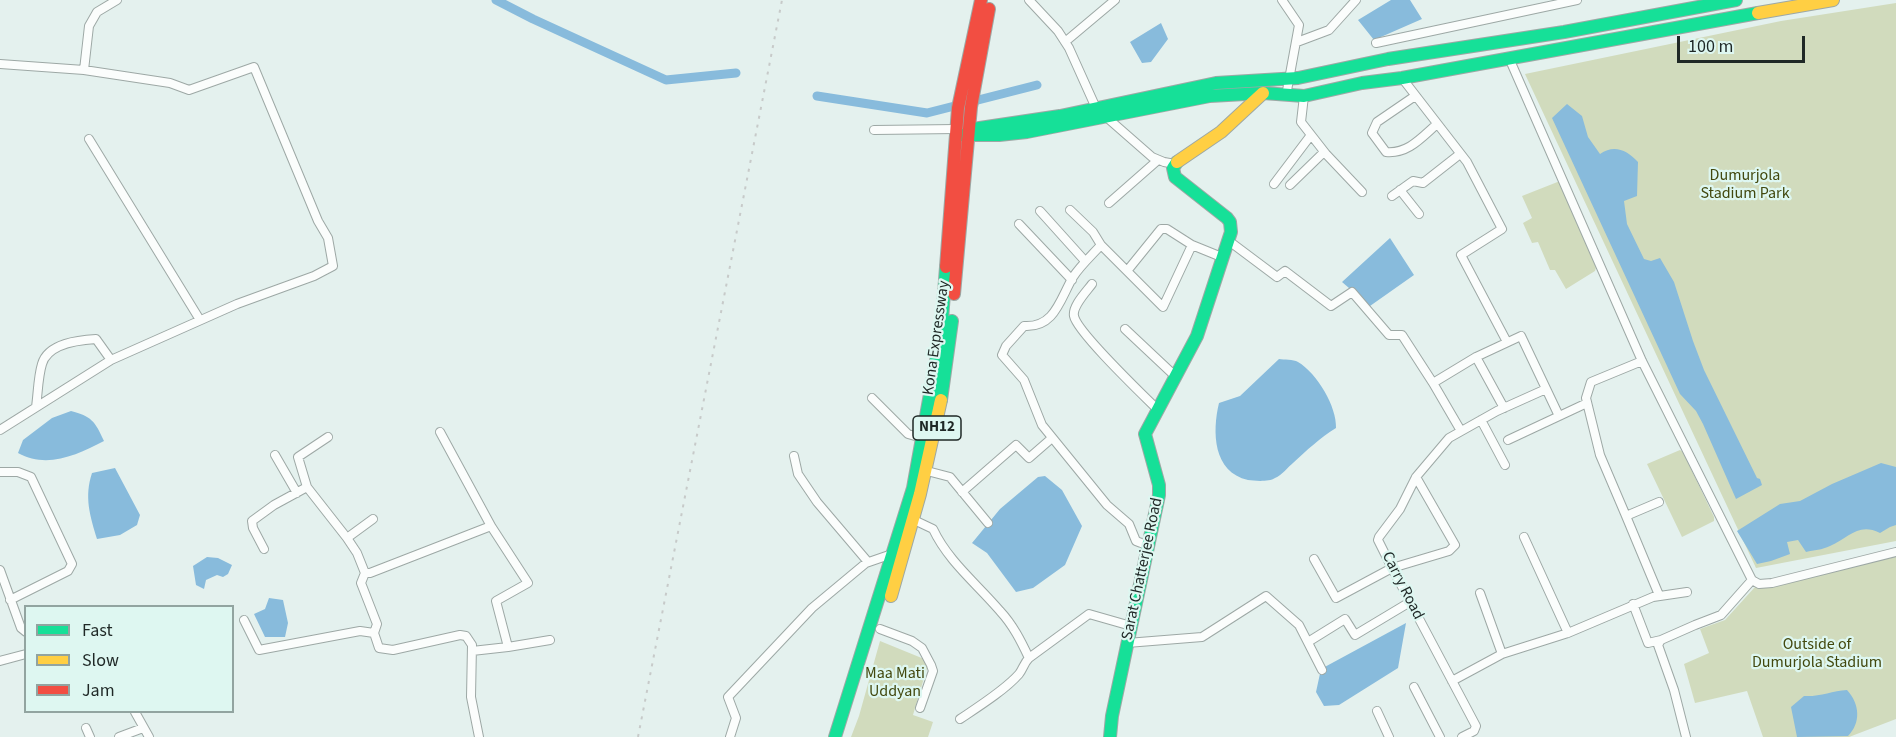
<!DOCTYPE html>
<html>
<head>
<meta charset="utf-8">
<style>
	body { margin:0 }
	#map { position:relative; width:1896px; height:737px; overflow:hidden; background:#e4f1ee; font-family:"Source Sans 3",sans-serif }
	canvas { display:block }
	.legend { position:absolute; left:24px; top:605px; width:210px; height:108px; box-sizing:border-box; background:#def7f1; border:2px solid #92a4a0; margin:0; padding:8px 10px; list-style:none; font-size:18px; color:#1f2826 }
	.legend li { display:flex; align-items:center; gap:12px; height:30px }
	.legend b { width:30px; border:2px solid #92a4a0 }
	.scale { position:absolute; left:1677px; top:36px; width:128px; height:27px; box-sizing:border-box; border:3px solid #1f2826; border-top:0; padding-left:8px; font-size:18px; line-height:21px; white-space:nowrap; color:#1f2826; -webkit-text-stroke:4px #def7f1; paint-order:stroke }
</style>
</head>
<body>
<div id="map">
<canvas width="1896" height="737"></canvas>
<ul class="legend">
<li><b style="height:8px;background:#16e098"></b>Fast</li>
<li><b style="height:8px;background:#ffcf43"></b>Slow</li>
<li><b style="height:8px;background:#f24e42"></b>Jam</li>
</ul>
<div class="scale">100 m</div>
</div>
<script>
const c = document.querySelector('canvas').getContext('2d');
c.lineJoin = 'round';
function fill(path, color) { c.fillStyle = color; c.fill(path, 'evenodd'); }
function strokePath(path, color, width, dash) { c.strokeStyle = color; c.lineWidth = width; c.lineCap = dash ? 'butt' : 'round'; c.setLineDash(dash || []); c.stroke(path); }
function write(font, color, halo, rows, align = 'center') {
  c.font = font + ' "Source Sans 3",sans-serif'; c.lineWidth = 4.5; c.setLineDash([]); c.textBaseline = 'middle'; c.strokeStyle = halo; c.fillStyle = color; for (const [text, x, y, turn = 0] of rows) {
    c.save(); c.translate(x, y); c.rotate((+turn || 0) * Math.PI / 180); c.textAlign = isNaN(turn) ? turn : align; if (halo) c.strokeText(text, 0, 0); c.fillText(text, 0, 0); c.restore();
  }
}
fill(new Path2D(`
	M1896,3V541L1756,568L1525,74L1781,21Z
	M1560,181L1597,264L1595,271L1566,289L1555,270H1550L1538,242L1532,243L1523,223L1532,218L1522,196Z
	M1680,450L1683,452L1714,517V521L1682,537L1647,464Z
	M1896,557V719L1849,737H1763L1747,691L1695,703L1684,664L1709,653L1700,629L1725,620L1755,587Z
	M880,641L929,661L913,715L933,722L928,737H851L859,716Z`), '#d1dbbd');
fill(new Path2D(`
	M1391,0H1410L1422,19L1374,40L1358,20Z
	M1161,23L1168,39L1151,62L1142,63L1130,42Z
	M1567,104L1582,116L1588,137L1600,154C1614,144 1627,150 1638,162L1637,196L1624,201L1627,224L1644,259L1651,261L1660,258L1674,282L1693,341L1704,370L1757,478L1760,479L1762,485L1736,499L1703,424L1696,411L1680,394L1552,118Z
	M1390,238L1414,275L1370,306L1342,282Z
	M1279,359C1284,360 1293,359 1298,362C1317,373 1337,407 1336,428C1320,438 1307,450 1293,463C1288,467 1282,475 1275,478C1269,482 1255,481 1248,480C1213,472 1212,432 1219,403L1240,396Z
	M71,411C91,416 95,421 104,441C77,455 47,469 18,453L23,440L52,418Z
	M1881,463L1896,467V525L1890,527L1880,533C1858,522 1849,538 1830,546C1822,550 1814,550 1806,552L1798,540L1787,542L1790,554L1771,561L1757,564L1737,531L1780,504L1800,501L1832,484Z
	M115,468L140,515L137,525L120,535L97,539C90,516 84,497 92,473Z
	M1045,476L1062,490L1082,526L1065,565L1033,588L1016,592L987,553L972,543L1000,509L1038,477Z
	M207,557L218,558L232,565L228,574L223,577L217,575L206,580L204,589L196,585L193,566Z
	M269,598L283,600L288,623L285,637H265L254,614L265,609Z
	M1406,623L1398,668L1339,705L1324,706L1316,692L1321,669Z
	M1847,690C1860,704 1861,723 1848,736L1797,737L1791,707L1804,696C1819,697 1832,691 1847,690Z`), '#88bbdc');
strokePath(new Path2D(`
	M496,0L533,19L666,80L736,73
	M817,96L927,113L1037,85`), '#88bbdc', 9);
const street = new Path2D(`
	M1029,0L1058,31L1069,48L1096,108L1152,157L1164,162L1175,164
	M1282,0L1299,25L1286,96
	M1065,42L1115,0
	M1297,42L1329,30L1356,0
	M1376,43L1577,0
	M1509,58L1642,361L1752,580L1759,584L1772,583L1896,552
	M0,64L84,70L170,83L189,90L254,67L318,221L328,238L333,266L314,276L237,304L111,360L0,430
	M84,70L89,26L97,12L117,0
	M1402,78L1467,162L1502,229L1461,255L1507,342
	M1304,96L1301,122L1326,154L1362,192
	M1415,96L1377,122L1372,133L1386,152C1408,154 1421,138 1437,124
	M874,130L956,129
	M89,139L200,320
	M1274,184L1311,135
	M1290,185L1324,152
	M1400,190L1419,214
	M1392,196L1413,181L1423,183L1460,154
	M1109,203L1158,160
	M1070,210L1093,232L1101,245L1163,307L1192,245L1224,258
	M1040,211L1085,261
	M1019,224L1072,280
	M1229,241L1277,277L1285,271L1331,306L1352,292L1389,335H1402L1433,383
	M1101,245C1091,256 1080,266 1073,277C1060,299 1055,328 1024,326L1006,346L1002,355L1024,380L1042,425L1107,505L1129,524L1136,541L1149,546
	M1127,271L1161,229H1167L1192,245
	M1092,284C1087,291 1072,306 1074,316C1077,332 1142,394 1157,409
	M1125,329L1175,376
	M1642,361L1591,382L1586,398L1600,455L1626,516L1659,502
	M872,398L908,434L922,438
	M36,407C38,393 38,377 42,364C48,343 79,340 96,339L111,360
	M1504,408L1476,357L1521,336L1559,416
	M1481,420L1505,465
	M1461,431L1433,383L1476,357
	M1508,440L1587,403
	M275,455L297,493
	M794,456L798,474L817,502L868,562
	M927,471L950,477L988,523
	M0,472H18L31,477L72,564L68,571L10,600
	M307,487L298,457L328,437
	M962,492L1016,445L1029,458L1052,438
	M1626,516L1659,595
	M373,519L347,538L357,553L365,573L361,583L377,624L374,633
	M914,520L933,529C948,561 977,584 1000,611C1013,625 1021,641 1029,658
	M1524,537L1568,633
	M264,549L253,528L252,521L274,505L307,487L347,538
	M1314,559L1336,598L1392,568L1449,551L1455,545L1416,477
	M0,570L21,628L26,632
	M365,573H370L491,526L440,432
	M1480,593L1502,654
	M1633,604L1648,643L1661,640
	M244,620L259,650L360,631L374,633L379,648L393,650L460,635L466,636L472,645L471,697L479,737
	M880,629L912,641L922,648L931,665L933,671L920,708
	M1308,642L1345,619L1355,635L1410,602
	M1127,643L1202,637L1266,596L1299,625L1322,670
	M508,647L550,640
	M472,651L508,647L496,601L528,583L491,526
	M0,661L26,654
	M1452,681L1502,654L1568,633L1653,597L1687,592
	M1414,687L1440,737
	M1377,711L1389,737
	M135,712L149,737
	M960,719C978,707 1005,690 1019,674C1023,669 1024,663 1029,658L1089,614L1131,626
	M86,728L90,737
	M119,737L143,728
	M730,737L736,718L728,697L812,608L866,563L892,554
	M1462,737L1474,731L1476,726L1390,564L1378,540L1379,537L1400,509L1416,477L1449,438L1497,411L1546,389
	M1686,737L1674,690L1658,645L1661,640L1695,625L1721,615L1752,580`);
const fast = new Path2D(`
	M973,129L1060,116L1216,83L1298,78L1388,59L1564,32L1736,0
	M959,135H999L1027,132L1210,96L1263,93L1304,96L1362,83L1402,78L1758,13
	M941,400L952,321
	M835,737L913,488L941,333L946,267
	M1110,737L1112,716L1159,495V485L1145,434L1197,336L1231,232L1230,222L1227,218L1175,177L1173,168L1177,162`);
const slow = new Path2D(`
	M1758,13L1833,0
	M1177,162L1221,132L1263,93
	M891,596L920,494L941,400`);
const jam = new Path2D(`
	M946,267L958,108L981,0
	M954,294L971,107L989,9`);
strokePath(street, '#9da8a5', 10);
strokePath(fast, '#9da8a5', 14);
strokePath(slow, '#9da8a5', 14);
strokePath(jam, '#9da8a5', 14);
strokePath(street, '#fbfdfc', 8);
strokePath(fast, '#16e098', 12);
strokePath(slow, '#ffcf43', 12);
strokePath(jam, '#f24e42', 12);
strokePath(new Path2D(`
	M638,737L782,0`), '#c7cac9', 2, [3, 6]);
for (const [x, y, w] of [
	[937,428,48]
]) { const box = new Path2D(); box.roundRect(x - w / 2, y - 12, w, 24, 4.5); c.fillStyle = '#def7f1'; c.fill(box); strokePath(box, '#1f2826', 1.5); }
write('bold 15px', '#1f2826', null, [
	["NH12",937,428]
]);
write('16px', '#42480e', '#def7f1', [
	["Dumurjola",1745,176],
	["Stadium Park",1745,194],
	["Outside of",1817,645],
	["Dumurjola Stadium",1817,663],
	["Maa Mati",895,674],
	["Uddyan",895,692]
]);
write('16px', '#1f2826', '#def7f1', [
	["Kona Expressway",937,338,-82],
	["Sarat Chatterjee Road",1143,569,-78],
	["Carry Road",1402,586,63]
]);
</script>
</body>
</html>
